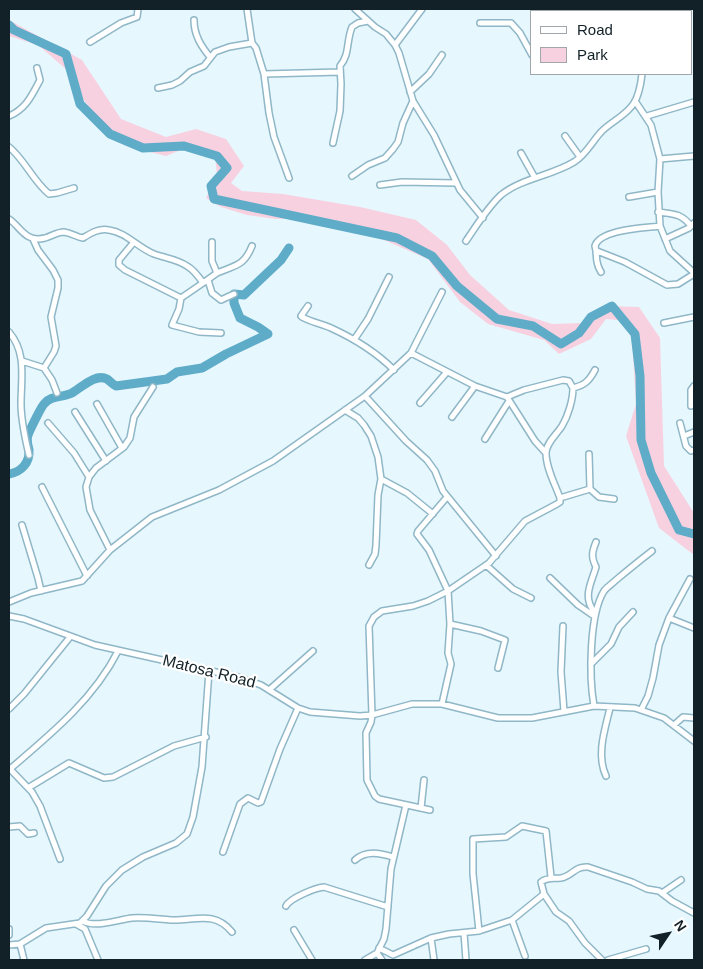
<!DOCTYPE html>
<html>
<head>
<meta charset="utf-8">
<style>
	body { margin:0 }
	#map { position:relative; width:703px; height:969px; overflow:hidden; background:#e7f7fe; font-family:Helvetica,sans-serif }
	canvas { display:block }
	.frame { position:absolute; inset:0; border:10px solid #122127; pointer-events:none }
	.legend { position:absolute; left:530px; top:10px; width:162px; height:65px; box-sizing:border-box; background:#fff; border:1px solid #a0a6a9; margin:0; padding:6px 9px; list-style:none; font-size:15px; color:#122127 }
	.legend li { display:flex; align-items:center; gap:10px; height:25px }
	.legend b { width:25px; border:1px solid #a0a6a9 }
	.north { position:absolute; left:643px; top:909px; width:50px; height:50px; -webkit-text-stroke:4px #fff; paint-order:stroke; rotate:56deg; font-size:14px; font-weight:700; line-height:20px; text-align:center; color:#122127 }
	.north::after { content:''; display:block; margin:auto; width:18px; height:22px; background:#122127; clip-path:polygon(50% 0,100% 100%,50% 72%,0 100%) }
</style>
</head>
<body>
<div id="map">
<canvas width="703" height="969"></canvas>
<div class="frame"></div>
<ul class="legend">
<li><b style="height:6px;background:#fff"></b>Road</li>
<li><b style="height:14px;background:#f8d1e0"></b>Park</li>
</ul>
<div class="north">N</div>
</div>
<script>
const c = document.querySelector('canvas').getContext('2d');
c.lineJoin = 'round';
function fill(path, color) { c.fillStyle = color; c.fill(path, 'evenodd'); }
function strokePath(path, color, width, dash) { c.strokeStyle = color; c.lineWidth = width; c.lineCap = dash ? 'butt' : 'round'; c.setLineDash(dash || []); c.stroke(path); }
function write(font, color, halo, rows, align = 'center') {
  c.font = font + ' Helvetica,sans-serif'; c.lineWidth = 4.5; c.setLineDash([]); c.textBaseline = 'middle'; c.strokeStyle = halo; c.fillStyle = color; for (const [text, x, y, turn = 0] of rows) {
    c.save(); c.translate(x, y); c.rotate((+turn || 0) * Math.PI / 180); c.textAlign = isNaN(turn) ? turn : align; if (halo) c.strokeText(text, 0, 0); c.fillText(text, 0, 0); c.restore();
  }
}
fill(new Path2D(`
	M9,20L82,60L121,119L166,137L196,129L226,139L244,166L231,183L242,191L283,194L360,207L416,220L447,245L470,275L509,310L552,324L583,323L607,306L639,307L660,338L664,466L694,513V555L659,528L626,436L636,404L632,338L628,321L606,319L591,339L559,354L544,340L488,324L460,302L428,259L363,231L308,218L276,219L247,215L221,207L206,198L217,175L215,155L183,149L166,156L126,146L106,128L75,89L67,70L38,45L9,36Z`), '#f8d1e0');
strokePath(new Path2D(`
	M9,25L14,30L66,54L80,104L110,134L143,148L184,146L217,156L227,168L211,186L214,199L397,238L432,256L457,286L497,319L533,326L561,344L579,333L591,317L612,306L635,334L640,376L641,440L651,473L679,530L694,534
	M9,474C21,472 30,463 29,450C28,445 26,440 28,435C29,432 42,405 44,404C51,395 62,398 72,393C81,388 95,373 107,379C110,381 112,384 116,386L167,379L177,372L202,368L226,354L268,334L258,327L240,318L234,303V294L244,295L281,260L289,248`), '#5facc9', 9);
const minor = new Path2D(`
	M247,9L252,43L256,48L264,74L269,113L274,137L289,178
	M355,9L375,27L386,34L395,45L399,53L413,101L434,135L460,190L483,218
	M545,9V11
	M609,9L613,11
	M669,11L671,9
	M194,20C194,35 201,46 210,57
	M480,23H511L520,33L532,55
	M90,42L121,23L137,17L138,9
	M395,45L422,9
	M264,74L340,72
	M158,88L172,85L180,81L190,72L204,66L215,52L229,47L252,43
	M410,92L429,74L442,55
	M635,101L651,125L660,159L658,192L660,226L670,251L692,271
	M9,116C26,109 32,95 40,80L37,68
	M647,116L694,102
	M565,136L580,157
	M333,143L340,111L341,84L340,66C350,54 346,42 352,27L358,23L368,21
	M9,147C25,160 33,181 49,194L57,193L74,188
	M521,153L535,178
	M660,159L694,156
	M352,176L368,165L385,158L393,149L398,142L403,123L413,101
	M380,185L402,182L456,183
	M629,197L658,192
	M658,212C673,214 681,213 691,226
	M9,219C21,227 25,243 45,238C52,236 57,232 64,232C72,233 76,237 83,238C91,233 99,228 109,230C126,232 138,248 154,254C165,258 177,259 187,266C194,270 199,277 203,283L217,273L212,261V242
	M33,239L38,250L53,270L58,280V288L51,317L56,346L54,352L44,368
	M665,239L689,228L694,223
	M466,241C477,225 487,208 501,195C522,178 551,176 574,162C586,155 593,140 602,131C612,121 627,115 634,103C639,95 641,83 642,74
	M134,242L119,260V265L125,270L181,298
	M597,251L625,262L667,285L678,284L694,274
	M601,272C594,261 598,256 595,246C600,229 646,228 660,226
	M217,273C236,265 244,266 252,246
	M208,280L212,293L221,300L234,294
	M181,298L179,309L172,325L199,332L221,333
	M181,298L203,283
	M308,306L301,316L302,317C311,322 322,324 331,328C355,339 376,352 394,370
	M664,323L694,317
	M9,332C27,353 21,378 21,404C21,421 25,438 29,455
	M354,340L368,319L389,277
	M411,353L442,292
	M22,361L44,368L52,380L57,393
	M573,388C573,400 568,416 562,426C557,434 546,443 546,453C546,468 555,484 560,498L590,489L599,497L614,499
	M365,396L406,441L427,460L435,471L443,491L496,556
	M507,397L535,441L545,452
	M420,403L447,372
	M97,404L122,448
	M691,406V390L694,386
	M345,410L358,418L364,425L371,436L378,457L381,479L378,495L376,545L375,554L369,565
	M75,412L106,461
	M452,417L475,386
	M48,423L74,453L89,477
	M680,423L686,446L691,451L694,450
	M684,436L694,432
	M485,439L509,401
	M589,454L590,489
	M381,479L407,493L433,514
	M42,487L87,576
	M22,525L38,578L41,591
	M110,550L90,510L86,487L89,477L96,468L124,447L130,438L134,417L153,387
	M486,565L513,589L531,598
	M550,578L578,605L594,616
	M9,602L31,593L82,581L110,550L152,517L219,490L273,461L365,396L411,353L475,386L507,397L524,390L563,380L569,381L573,388C585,385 589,381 595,370
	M595,613C582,597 591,584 596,567C591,557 592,552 596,542
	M9,616L24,619L95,645L238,677L261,685L298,708L310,712L360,716L372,715L412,704H442L498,718H532L594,706L635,708L664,718L694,741
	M669,618L694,628
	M450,624L481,631L505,640L498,668
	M563,626L561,672L564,711
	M592,663L611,644L619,627L633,612
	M269,690L313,651
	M442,704L451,664L448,653L450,624L448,591L429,550L417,534L418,531L447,497
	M594,706C589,678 589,615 604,591C607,587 612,584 616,580C628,570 639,561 652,551
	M9,709L24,694L70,637
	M641,710L648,696L653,678L659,645L669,618L690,579
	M674,725L683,717L694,718
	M9,768L32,792L40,806L60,859
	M10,769C50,735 94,699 118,651
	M606,776C596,755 605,729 610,708
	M28,788L69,763L104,778L113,777L174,746L206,737
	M421,808L424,780
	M430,810L379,799L375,796L367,780L366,733L371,722L372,715L369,626L374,617L382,611L413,606L428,601L448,591L489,563L525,521L557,504L560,502V498
	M9,827L20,826L28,834L34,833
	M223,852L240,804L248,798L258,803L261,802L280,749L298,708
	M355,860C366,850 380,853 393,857
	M662,893L681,880
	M544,894L556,912L569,921L585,943L602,960
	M286,906C290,898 315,888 324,887L388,907
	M512,920L525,956
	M82,921C96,928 117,920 132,918C145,917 157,919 171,920C195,921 214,910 232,932
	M76,924L85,929L98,960
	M9,929V935
	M294,930L312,960
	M479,931L473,874V839L506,837L522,826L546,831L551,877
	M464,933L466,960
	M431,938L434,960
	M20,944L24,960
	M9,945L20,944L46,928L80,923L87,916L106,886L122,870L143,857L176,843L187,834L193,817L202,767L209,671
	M379,948L393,955L431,938L449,934L479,931L512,920L544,894L541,882C548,877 553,879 561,878C573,876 574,866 588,867L632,882L647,889L659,891L672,901L694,913
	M377,953L382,960
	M365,960L377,953L384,939L386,929L391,869L406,805
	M608,960L646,949`);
strokePath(minor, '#8fb7c7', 8);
strokePath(minor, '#fff', 5);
write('16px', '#122127', '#fff', [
	["Matosa Road",209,672,14]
]);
</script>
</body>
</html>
